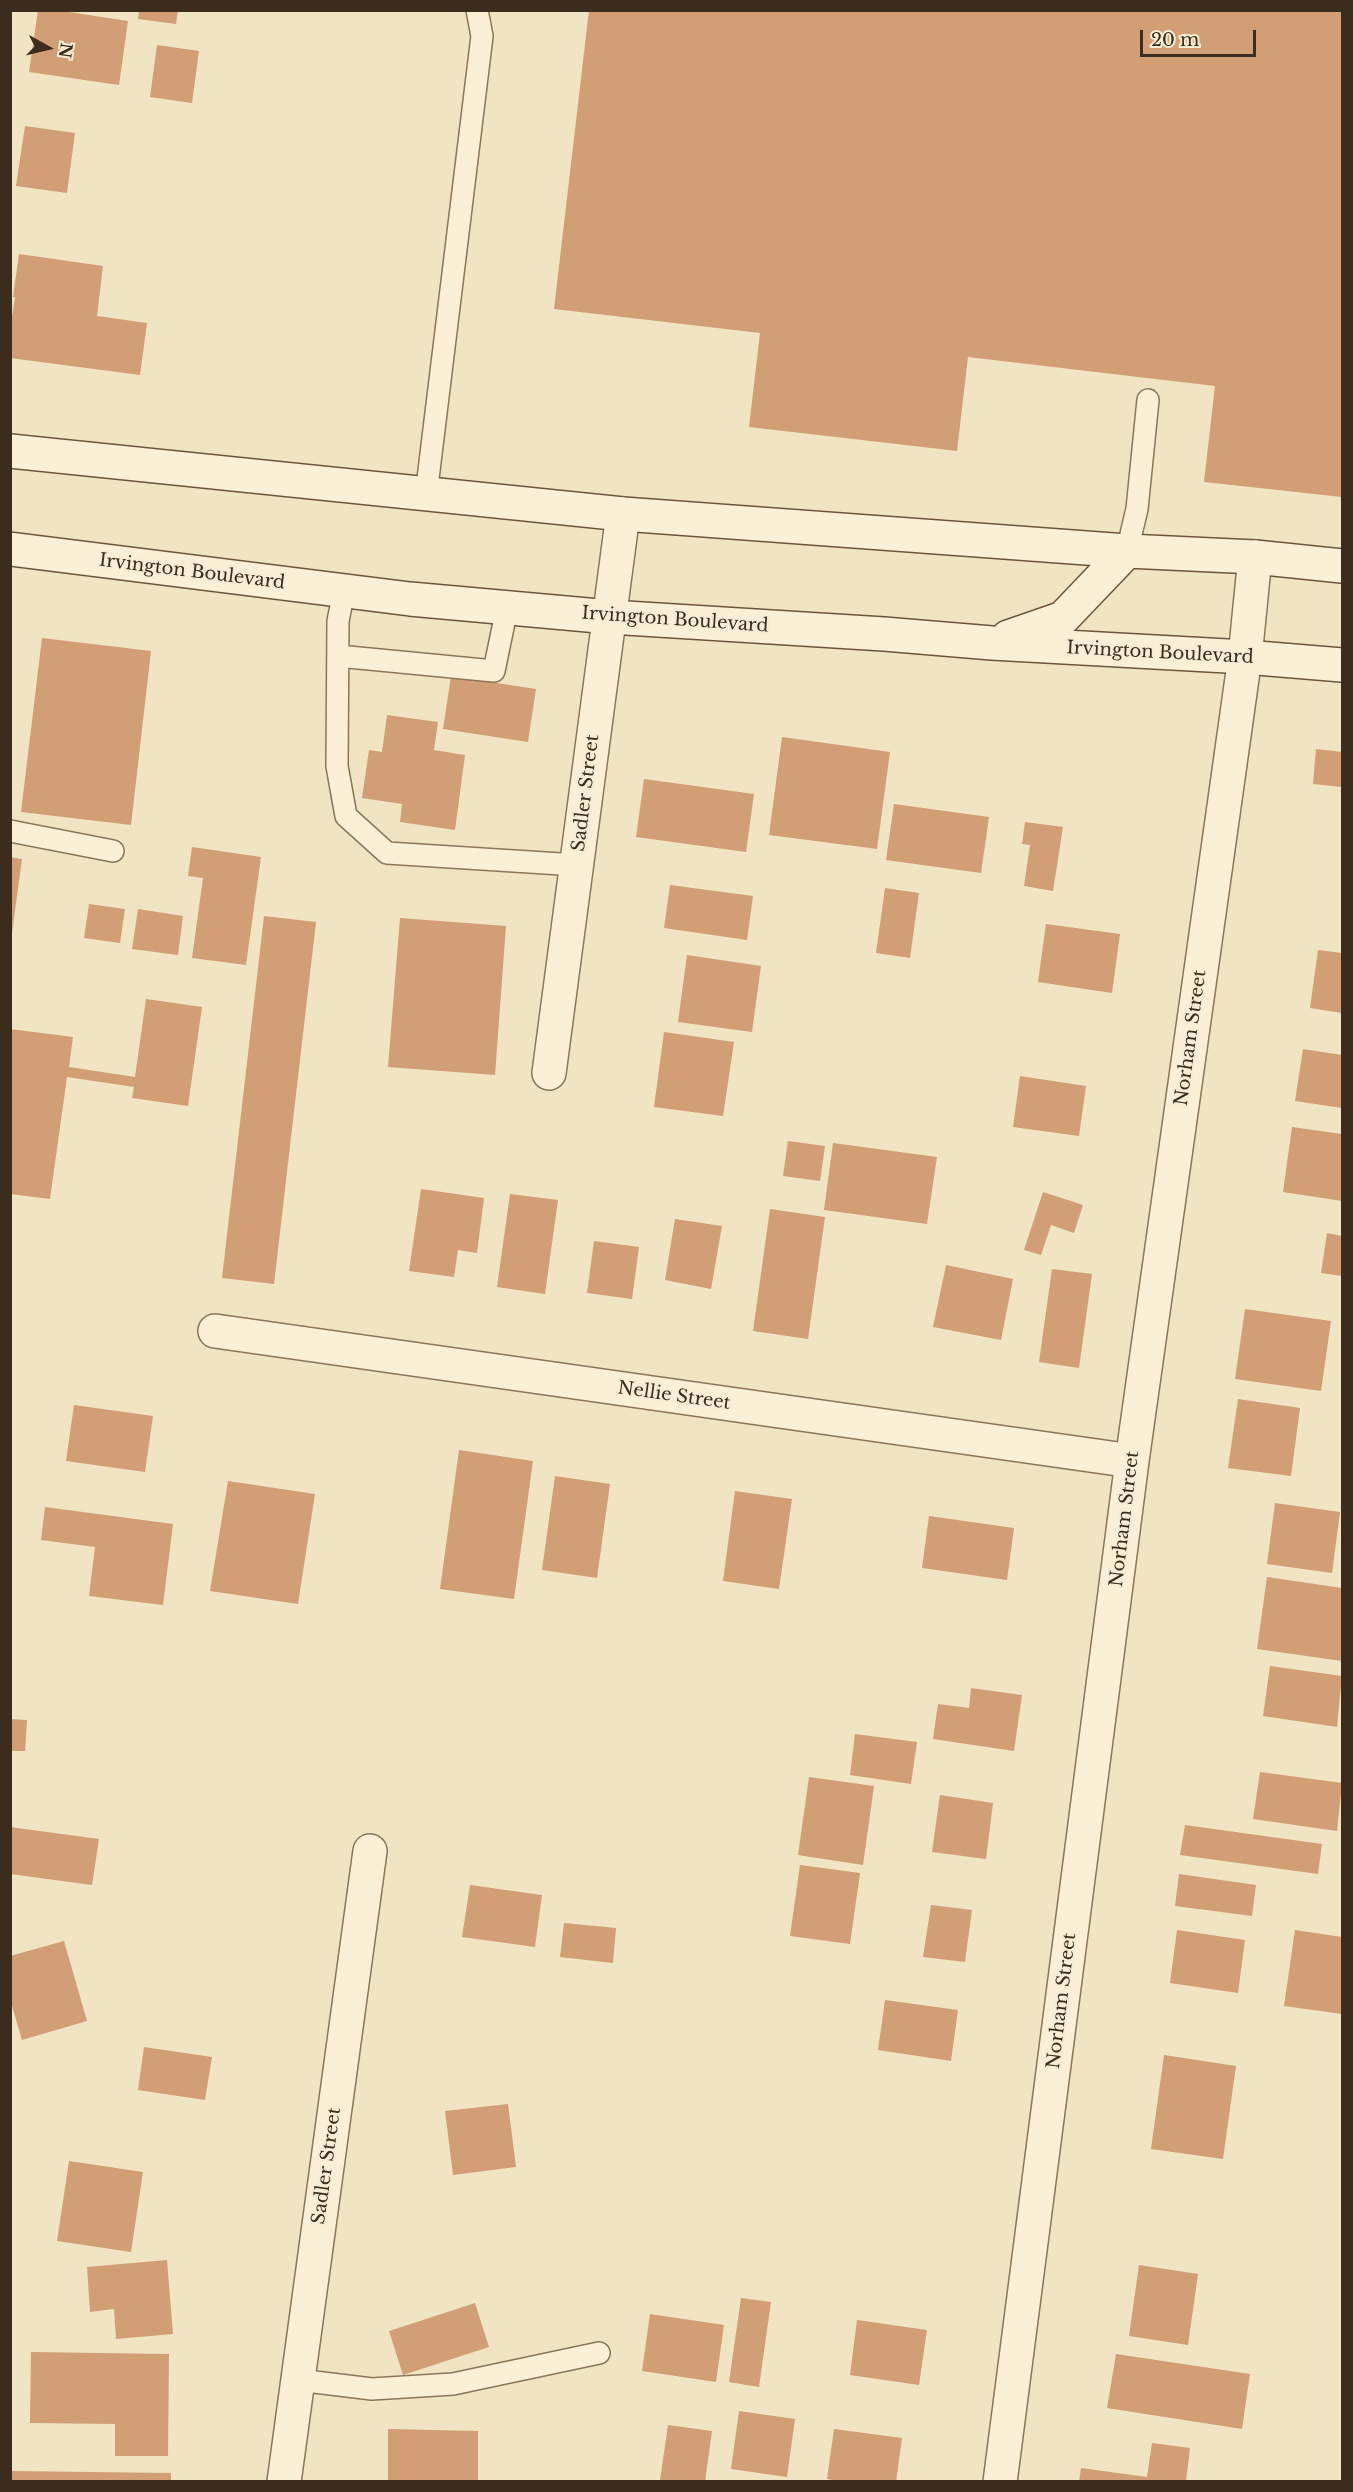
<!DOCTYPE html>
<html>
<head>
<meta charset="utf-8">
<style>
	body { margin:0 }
	#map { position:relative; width:1353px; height:2492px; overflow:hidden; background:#f0e4c2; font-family:"Libre Baskerville",serif }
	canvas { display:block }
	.frame { position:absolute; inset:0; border:12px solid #3b2c1d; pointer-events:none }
	.north { position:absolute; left:18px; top:18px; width:60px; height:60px; -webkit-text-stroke:4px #f7edd3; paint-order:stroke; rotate:98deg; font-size:16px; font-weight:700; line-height:24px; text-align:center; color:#3b2c1d }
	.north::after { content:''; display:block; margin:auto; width:21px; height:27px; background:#3b2c1d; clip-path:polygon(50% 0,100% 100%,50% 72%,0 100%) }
	.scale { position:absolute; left:1140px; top:30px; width:116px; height:27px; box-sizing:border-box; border:3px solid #3b2c1d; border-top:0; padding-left:8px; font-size:18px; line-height:21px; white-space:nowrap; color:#3b2c1d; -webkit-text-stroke:4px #f7edd3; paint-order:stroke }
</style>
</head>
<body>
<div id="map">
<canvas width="1353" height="2492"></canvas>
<div class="frame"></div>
<div class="north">N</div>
<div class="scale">20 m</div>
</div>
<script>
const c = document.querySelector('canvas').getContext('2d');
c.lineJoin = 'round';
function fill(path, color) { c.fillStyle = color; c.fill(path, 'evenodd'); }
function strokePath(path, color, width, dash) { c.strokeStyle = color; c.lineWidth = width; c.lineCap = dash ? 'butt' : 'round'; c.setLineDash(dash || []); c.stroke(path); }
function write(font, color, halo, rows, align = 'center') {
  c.font = font + ' "Libre Baskerville",serif'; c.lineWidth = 4.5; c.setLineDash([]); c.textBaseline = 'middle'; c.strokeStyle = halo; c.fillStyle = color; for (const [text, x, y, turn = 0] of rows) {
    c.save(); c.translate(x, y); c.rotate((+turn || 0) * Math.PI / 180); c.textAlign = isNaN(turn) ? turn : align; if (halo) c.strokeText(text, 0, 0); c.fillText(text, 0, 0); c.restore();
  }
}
fill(new Path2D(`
	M38,10H56L128,21L119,85L29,72Z
	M139,10H178L176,24L138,19Z
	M589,10H1342V497L1204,482L1215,386L968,357L957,451L749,427L760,333L554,309Z
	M157,45L199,51L192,103L150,97Z
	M25,126L75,133L67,193L16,186Z
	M19,254L103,266L97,316L147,323L140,375L10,358V330L15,297H13Z
	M42,638L151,651L131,825L21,812Z
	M451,676L536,689L528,742L443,729Z
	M387,715L438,722L434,750L465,755L455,830L400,822L402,804L362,798L369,750L382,752Z
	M782,737L890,752L877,849L769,835Z
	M1316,749L1342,752V787L1313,784Z
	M644,779L754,794L746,852L636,837Z
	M894,804L989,817L981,873L886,860Z
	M1025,822L1063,827L1053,891L1024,886L1030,845L1022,844Z
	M192,847L261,857L246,965L192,958L203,878L188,876Z
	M10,857L22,859L12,933H10Z
	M670,885L753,896L747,940L664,928Z
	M885,888L919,893L910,958L876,953Z
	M89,904L125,909L120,943L84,938Z
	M138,909L183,916L178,955L132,949Z
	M264,916L316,922L274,1284L222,1278Z
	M400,918L506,926L495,1075L388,1067Z
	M1046,924L1120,934L1112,993L1038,982Z
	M1318,950L1342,953V1013L1310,1008Z
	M687,955L761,966L752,1032L678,1022Z
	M146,999L202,1007L188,1106L132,1098L134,1087L67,1077L50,1199L10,1194V1029L73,1037L69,1067L135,1077Z
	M664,1032L734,1042L723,1116L654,1107Z
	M1303,1049L1342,1055V1108L1295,1101Z
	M1020,1076L1086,1086L1079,1136L1013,1127Z
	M1292,1127L1342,1134V1201L1283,1192Z
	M788,1141L825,1146L820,1181L783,1176Z
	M833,1143L937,1157L927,1224L824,1210Z
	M421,1189L484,1198L477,1253L458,1250L454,1277L409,1271Z
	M1043,1192L1083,1205L1074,1233L1051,1225L1041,1255L1024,1250Z
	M510,1194L558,1200L545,1294L497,1287Z
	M770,1209L825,1217L808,1339L753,1331Z
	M675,1219L722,1226L711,1289L665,1280Z
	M1327,1233L1342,1236V1276L1321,1273Z
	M594,1241L639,1247L632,1299L587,1293Z
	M946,1265L1013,1279L1001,1340L933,1327Z
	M1052,1269L1092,1274L1079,1368L1039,1362Z
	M1245,1309L1331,1321L1321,1391L1235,1379Z
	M1238,1399L1300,1408L1291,1476L1228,1468Z
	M74,1405L153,1416L145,1472L66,1461Z
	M459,1450L533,1461L514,1599L440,1589Z
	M555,1476L610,1484L597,1578L542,1570Z
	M228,1481L315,1494L298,1604L210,1591Z
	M735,1491L792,1499L779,1589L723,1581Z
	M1275,1503L1340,1512L1332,1573L1267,1564Z
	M45,1507L173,1524L163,1605L89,1596L95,1547L41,1540Z
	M929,1516L1014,1528L1007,1580L922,1568Z
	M1267,1577L1342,1588V1661L1257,1649Z
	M1270,1666L1342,1676L1337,1727L1263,1716Z
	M971,1688L1022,1695L1014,1751L933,1739L938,1704L969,1708Z
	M10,1719L27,1720L25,1751H10Z
	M855,1734L917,1742L911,1784L850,1775Z
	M1260,1772L1342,1783L1337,1831L1253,1819Z
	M809,1777L874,1786L863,1865L798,1855Z
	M940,1795L993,1803L986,1859L932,1852Z
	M1185,1825L1322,1844L1318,1874L1180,1855Z
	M10,1827L99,1839L92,1885L10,1874Z
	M800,1865L860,1873L850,1944L790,1936Z
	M1179,1874L1256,1885L1252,1916L1175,1906Z
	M470,1885L542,1895L535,1947L462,1937Z
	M931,1905L972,1910L965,1962L923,1957Z
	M564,1923L616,1928L613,1963L560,1957Z
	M1177,1930L1245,1940L1238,1993L1170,1983Z
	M1295,1930L1342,1937V2014L1284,2006Z
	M64,1941L87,2021L22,2040L10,1999V1956Z
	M885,2000L958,2010L951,2061L878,2050Z
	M144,2047L212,2057L205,2100L138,2090Z
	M1164,2055L1236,2066L1223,2159L1151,2149Z
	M508,2104L516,2167L453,2175L445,2111Z
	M69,2161L143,2172L131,2252L57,2241Z
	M167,2260L173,2334L116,2339L114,2309L90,2312L87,2267Z
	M1139,2265L1198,2274L1188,2345L1129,2336Z
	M741,2298L771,2302L759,2387L729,2382Z
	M475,2303L489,2347L403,2375L389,2331Z
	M650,2314L724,2325L716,2382L642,2371Z
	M857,2320L927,2330L919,2385L850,2375Z
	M31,2352L169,2354L168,2456H115V2424L30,2423Z
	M1116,2354L1250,2374L1242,2429L1107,2408Z
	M739,2411L795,2419L787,2477L731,2469Z
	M668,2425L712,2431L705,2482L660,2480Z
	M388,2429L478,2431V2482H388Z
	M834,2429L902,2438L896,2482H844L827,2479Z
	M1152,2443L1190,2448L1186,2482H1079L1081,2468L1147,2477Z
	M10,2471L171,2473V2482H10Z`), '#d19e76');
const service = new Path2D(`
	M426,495L482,36L477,10
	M1127,551L1137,509L1148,400
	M344,591L338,621L337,766L346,816L387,853L577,865
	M338,656L494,671L507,608
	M10,831L113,851
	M298,2380L372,2389L453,2384L599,2353`);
const minor = new Path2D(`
	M549,1073L623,514
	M215,1331L1132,1461
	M284,2482L370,1851
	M1000,2482L1132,1461L1245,657L1255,557`);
const secondary = new Path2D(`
	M10,451L623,514L1127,551L1255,557L1342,566
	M10,549L410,599L610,617L884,634L992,643L1245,657L1342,665
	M1008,637L1063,618L1127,551`);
strokePath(service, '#8c7558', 24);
strokePath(minor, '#8c7558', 36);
strokePath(secondary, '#6d553b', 36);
strokePath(service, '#fbf0d6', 21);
strokePath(minor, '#fbf0d6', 33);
strokePath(secondary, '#fbf0d6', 33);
write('18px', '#3b2c1d', '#f7edd3', [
	["Irvington Boulevard",192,572,7],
	["Irvington Boulevard",675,620,4],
	["Irvington Boulevard",1160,653,3],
	["Sadler Street",586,793,-83],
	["Norham Street",1191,1038,-82],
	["Nellie Street",674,1396,8],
	["Norham Street",1125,1519,-83],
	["Norham Street",1062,2001,-83],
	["Sadler Street",327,2166,-82]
]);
</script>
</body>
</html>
